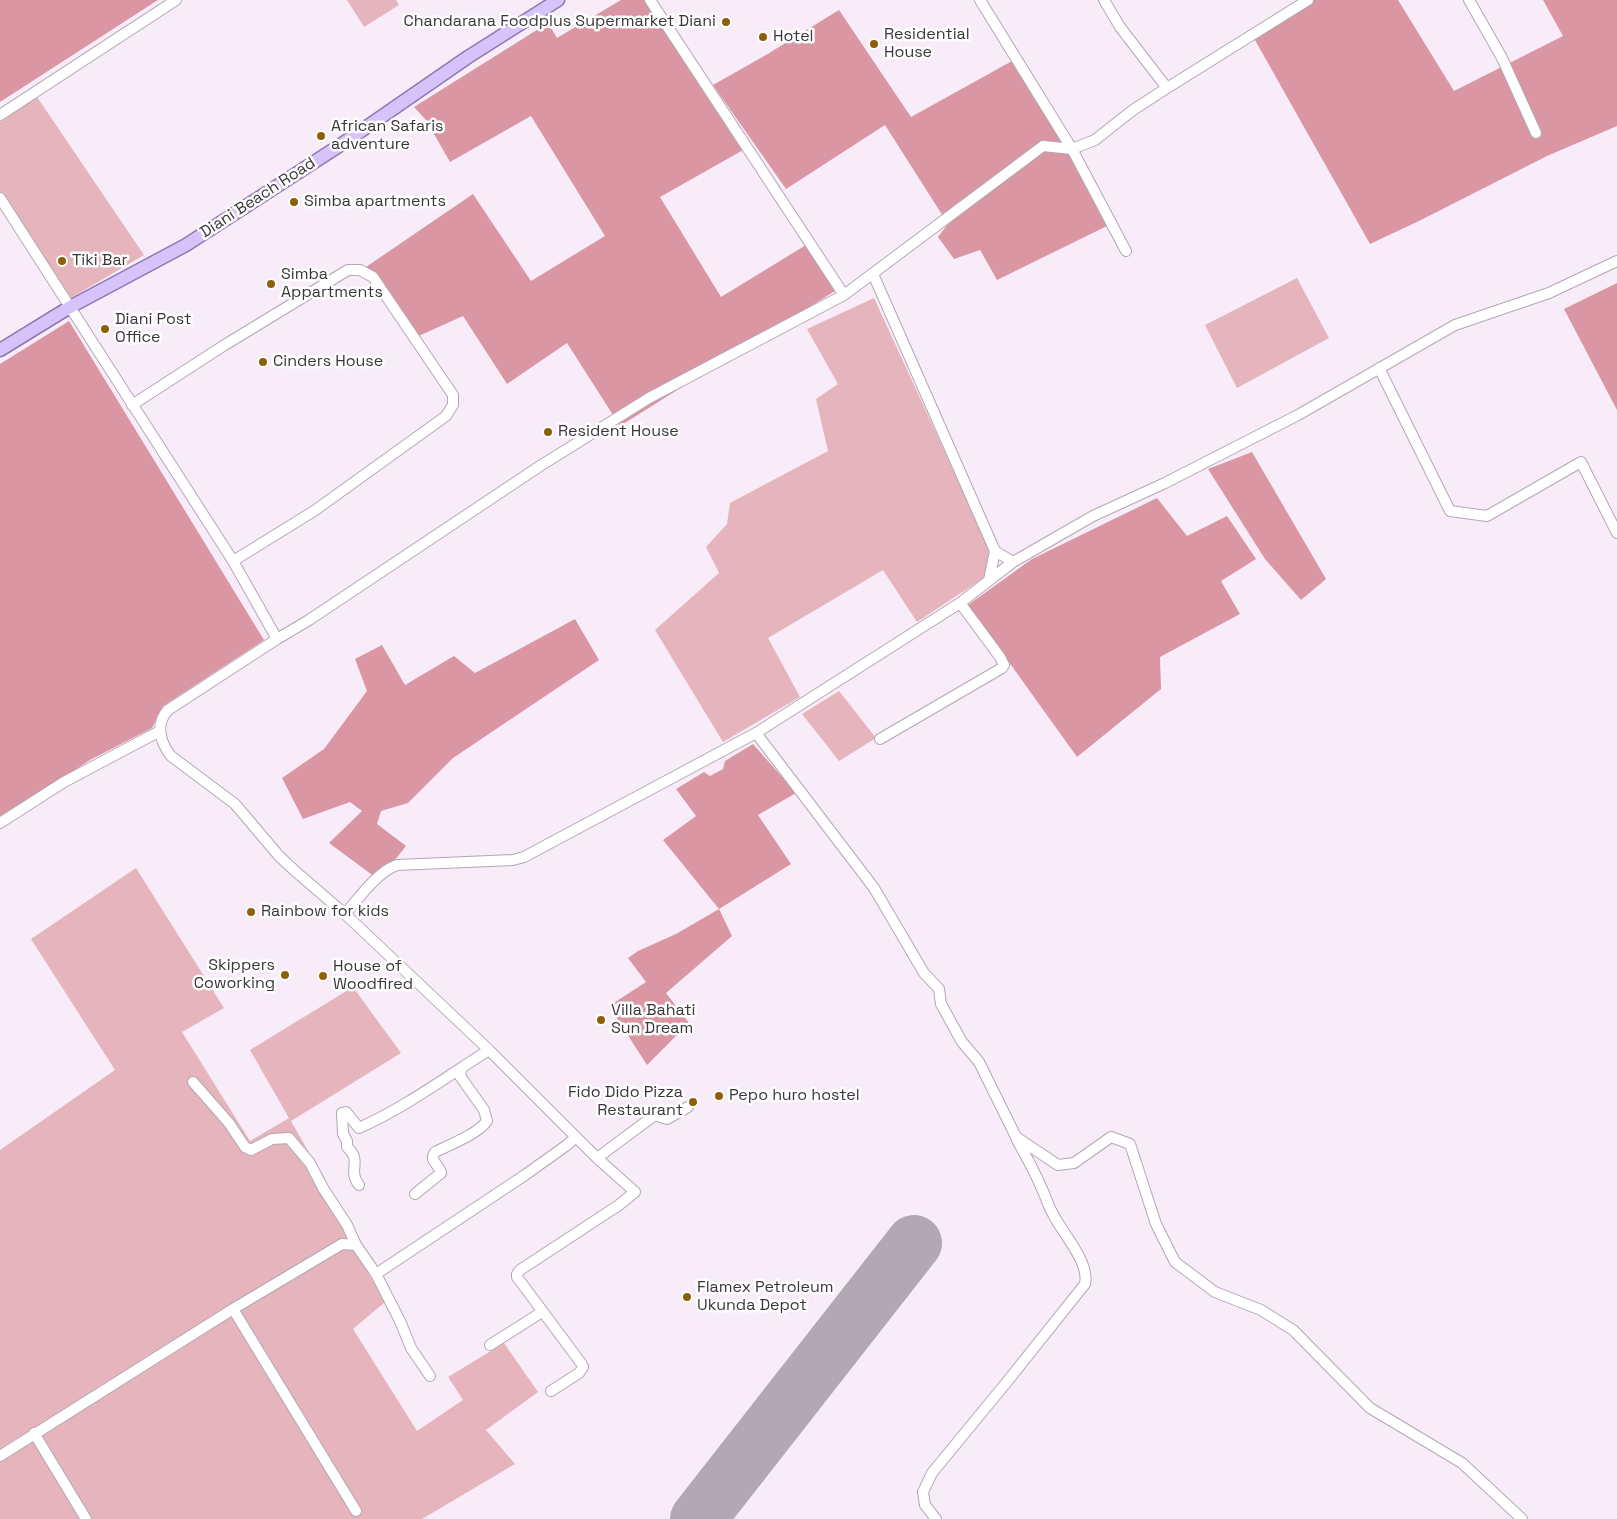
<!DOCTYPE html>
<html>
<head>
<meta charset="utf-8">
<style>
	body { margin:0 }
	canvas { display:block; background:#f8ecf9 }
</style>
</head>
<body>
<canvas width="1617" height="1519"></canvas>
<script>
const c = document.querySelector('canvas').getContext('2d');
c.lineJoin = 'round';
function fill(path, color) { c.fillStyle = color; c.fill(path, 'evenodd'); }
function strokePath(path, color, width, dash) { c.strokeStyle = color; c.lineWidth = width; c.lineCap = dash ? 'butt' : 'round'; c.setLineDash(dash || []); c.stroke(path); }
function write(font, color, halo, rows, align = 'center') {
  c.font = font + ' "Space Grotesk",sans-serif'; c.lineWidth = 5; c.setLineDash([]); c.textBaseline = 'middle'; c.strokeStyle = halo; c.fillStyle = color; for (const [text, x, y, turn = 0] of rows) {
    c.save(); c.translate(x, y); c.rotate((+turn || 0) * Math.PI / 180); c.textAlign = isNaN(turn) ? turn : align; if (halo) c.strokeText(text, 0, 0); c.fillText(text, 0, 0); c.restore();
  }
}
fill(new Path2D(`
	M347,0H396L399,5L364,27Z
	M37,97L144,255L71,298L0,191V122Z
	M1297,278L1329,338L1237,388L1205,325Z
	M874,298L989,548L985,577L917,622L883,570L768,638L800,697L723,742L655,630L719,573L706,547L727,524L730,503L828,451L816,399L838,384L807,329Z
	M839,691L876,738L839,761L802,714Z
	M136,868L224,1008L182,1032L250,1141L289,1118L250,1050L353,987L401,1053L291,1121L352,1228L348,1239L385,1302L353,1329L417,1431L463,1400L448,1377L504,1343L538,1392L486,1430L515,1464L422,1519H0V1150L115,1070L31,939Z`), '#e5b4bc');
fill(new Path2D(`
	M0,0H158L0,102Z
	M621,0H648L745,149L660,197L721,297L806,245L835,291L620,426L567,343L507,384L463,316L414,338L366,267L473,194L531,281L605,236L531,116L450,162L426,120L414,107L548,23L557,38Z
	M1305,0H1398L1454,91L1563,36L1543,0H1617V126L1547,156L1419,221L1370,244L1251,33Z
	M839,10L911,117L1012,61L1077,165L1109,225L997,280L980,250L954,259L938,237L948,224L885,125L786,189L713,85L766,55Z
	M1617,283V410L1564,309Z
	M69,321L264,640L163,706L152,728L90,760L0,819V364Z
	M1252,452L1326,579L1301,600L1265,559L1208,469Z
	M1157,498L1187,536L1227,516L1256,559L1221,581L1240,614L1160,657L1161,689L1077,757L968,605L1032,559Z
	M575,619L599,660L453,758L408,803L381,811L377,824L406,846L379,880L329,843L362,811L350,802L303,819L282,778L324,749L367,691L355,659L382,645L405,685L454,656L475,673Z
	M753,744L796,793L758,815L791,864L719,909L732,936L666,993L689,1023L647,1065L609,1006L646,982L628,958L638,951L676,934L719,909L663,840L696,816L676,789L704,772L710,776L723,769L725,761Z`), '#da96a3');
strokePath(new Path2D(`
	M698,1519L914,1243`), '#b2a8b2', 56);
const minor = new Path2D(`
	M650,0L844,295
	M980,0L1072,149L1126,251
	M1104,0L1120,27L1167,88
	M1469,0L1502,58L1536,133
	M0,115L176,0
	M0,198L233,561L277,639L168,710C155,724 160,742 171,756L235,804L279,856L295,871L345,914L489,1050L597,1158L635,1192L619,1205L520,1270L517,1274V1277L581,1363L583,1367L579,1373L551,1391
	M873,274L995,551L1013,562L1093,516L1165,483L1298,415L1455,325L1549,293L1617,261
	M1379,368L1450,511L1487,516L1581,462L1617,533
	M132,405L223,346L348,270H360L373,277L453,395V405L446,416L314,511L233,561
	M989,580L995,551
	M277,639L309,620L540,466L649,398L844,295L1043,146L1072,149L1095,140L1133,110L1167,88L1308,0
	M756,733L874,888L924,973L939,989L941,1004L962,1042L979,1062L1016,1137L1058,1165L1074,1163L1111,1137L1130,1144L1156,1224L1175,1262L1215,1292L1261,1310L1293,1330L1370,1408L1462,1463L1522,1519
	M880,739L1002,668L1004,665L1000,657L960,603
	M0,823L64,782L160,731
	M345,914C359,898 377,872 397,865L513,860L524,857L756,733L960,603L1013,562
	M193,1082L229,1123L245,1147L251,1150L272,1139L289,1138L310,1163L323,1188L347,1225L356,1245L376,1274L400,1321L411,1348L430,1376
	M597,1158L655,1115L667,1119L688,1107
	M359,1185C347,1170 363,1161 347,1147V1141L343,1134L342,1113L346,1112L359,1128C406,1107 446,1077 489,1050
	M415,1194L441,1173C440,1165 428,1161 435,1152C449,1145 478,1134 487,1121L484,1110L460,1076L461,1070L464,1066
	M376,1274L525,1175L567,1145L576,1137
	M233,1309L342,1244L356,1245
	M490,1345L542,1312
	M34,1433L86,1519
	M0,1456L233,1309L356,1511
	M936,1519L925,1505L923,1492L932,1473L1006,1383L1085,1284C1090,1262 1062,1233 1053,1214C1048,1206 1046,1197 1042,1189C1035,1172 1026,1156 1017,1140`);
const major = new Path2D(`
	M0,350L70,307L186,245L342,144L468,57L558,0`);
strokePath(minor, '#b2a7b4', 12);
strokePath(major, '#8e78b4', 15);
strokePath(minor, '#fff', 10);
strokePath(major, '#d6c3f9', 12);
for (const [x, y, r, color] of [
	[726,22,5,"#8e5f09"],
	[763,37,5,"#8e5f09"],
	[874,44,5,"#8e5f09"],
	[321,136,5,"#8e5f09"],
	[294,202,5,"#8e5f09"],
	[62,261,5,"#8e5f09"],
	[271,284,5,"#8e5f09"],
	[105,329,5,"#8e5f09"],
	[263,362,5,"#8e5f09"],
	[548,432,5,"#8e5f09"],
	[251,912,5,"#8e5f09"],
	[285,975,5,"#8e5f09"],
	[323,976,5,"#8e5f09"],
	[601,1020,5,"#8e5f09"],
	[719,1096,5,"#8e5f09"],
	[693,1102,5,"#8e5f09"],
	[687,1297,5,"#8e5f09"]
]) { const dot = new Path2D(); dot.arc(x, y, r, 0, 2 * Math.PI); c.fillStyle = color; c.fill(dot); strokePath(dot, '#fefefe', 2); }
write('16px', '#3b363b', '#fefefe', [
	["Chandarana Foodplus Supermarket Diani",716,22,"right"],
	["Residential",884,35],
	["House",884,53],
	["Hotel",773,37],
	["African Safaris",331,127],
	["adventure",331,145],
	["Simba apartments",304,202],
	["Tiki Bar",72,261],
	["Simba",281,275],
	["Appartments",281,293],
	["Diani Post",115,320],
	["Office",115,338],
	["Cinders House",273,362],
	["Resident House",558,432],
	["Rainbow for kids",261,912],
	["Skippers",275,966,"right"],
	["Coworking",275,984,"right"],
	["House of",333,967],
	["Woodfired",333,985],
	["Villa Bahati",611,1011],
	["Sun Dream",611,1029],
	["Fido Dido Pizza",683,1093,"right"],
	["Restaurant",683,1111,"right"],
	["Pepo huro hostel",729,1096],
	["Flamex Petroleum",697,1288],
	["Ukunda Depot",697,1306]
], 'left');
write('16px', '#3b363b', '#fefefe', [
	["Diani Beach Road",258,198,-33]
]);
</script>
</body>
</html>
